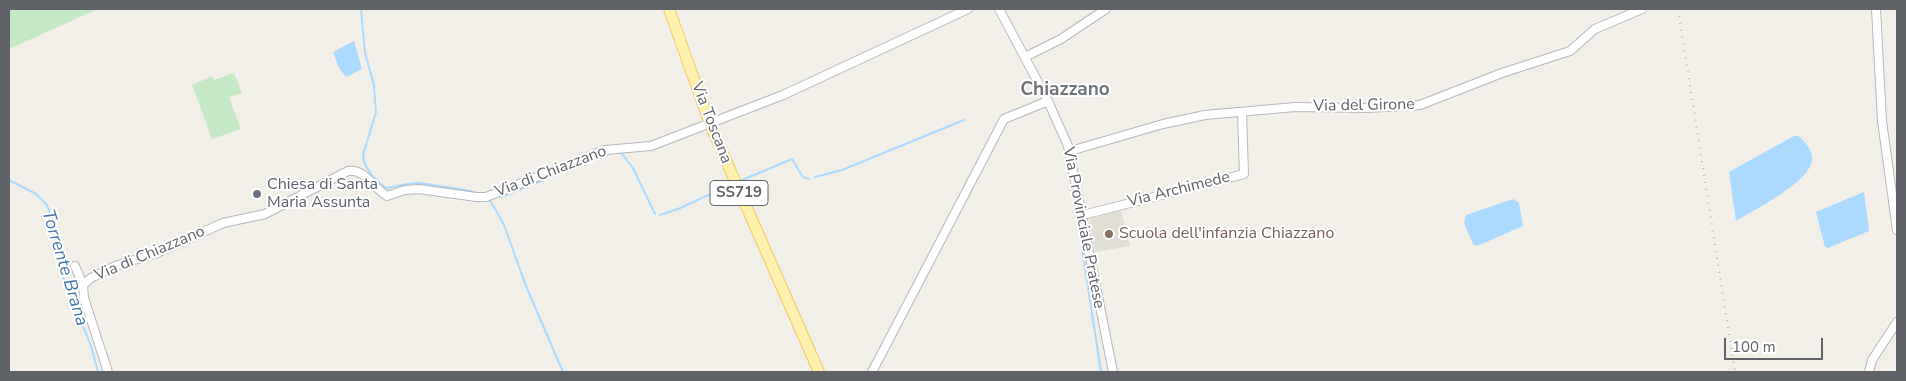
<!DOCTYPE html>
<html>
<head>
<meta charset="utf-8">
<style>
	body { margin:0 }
	#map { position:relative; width:1906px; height:381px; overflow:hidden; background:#f1efe8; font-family:"Nunito Sans",sans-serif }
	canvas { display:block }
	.frame { position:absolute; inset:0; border:10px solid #5f6368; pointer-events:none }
	.scale { position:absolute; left:1724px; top:338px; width:99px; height:22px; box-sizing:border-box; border:2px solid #5f6368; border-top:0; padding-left:6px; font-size:15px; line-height:18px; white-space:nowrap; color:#5f6368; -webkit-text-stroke:4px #fff; paint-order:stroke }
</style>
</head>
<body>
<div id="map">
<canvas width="1906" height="381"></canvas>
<div class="frame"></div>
<div class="scale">100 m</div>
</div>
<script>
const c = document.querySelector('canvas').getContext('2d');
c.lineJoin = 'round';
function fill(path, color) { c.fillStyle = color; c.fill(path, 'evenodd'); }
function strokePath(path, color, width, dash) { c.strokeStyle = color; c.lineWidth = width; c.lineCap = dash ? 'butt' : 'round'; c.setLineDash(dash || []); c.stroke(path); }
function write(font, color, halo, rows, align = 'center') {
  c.font = font + ' "Nunito Sans",sans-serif'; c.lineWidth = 4; c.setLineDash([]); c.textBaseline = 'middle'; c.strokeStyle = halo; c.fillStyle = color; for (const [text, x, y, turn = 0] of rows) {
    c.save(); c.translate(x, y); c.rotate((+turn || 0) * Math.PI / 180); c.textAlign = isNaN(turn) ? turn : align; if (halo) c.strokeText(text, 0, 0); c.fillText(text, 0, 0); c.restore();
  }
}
fill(new Path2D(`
	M1121,211L1130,246L1095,252L1090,222L1092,218Z`), '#e1ded6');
fill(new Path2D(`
	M9,9H98L9,49Z
	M234,73L242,93L229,97L241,129L212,139L192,85L212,76L214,80Z`), '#c5e8c5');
fill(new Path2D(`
	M354,41L362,69L346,77L339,68L333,52Z
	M1794,136H1799C1805,142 1813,151 1812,159C1812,181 1754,210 1736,221L1729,172Z
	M1864,192L1869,231L1828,248L1825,247L1816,212Z
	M1513,199L1519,203L1523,226L1477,246L1473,244L1464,223L1466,215Z`), '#aadaff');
strokePath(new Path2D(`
	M361,9L365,53L374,85L376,112L363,155C363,168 376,181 386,188C396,187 407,183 418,183C426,184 470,190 477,193
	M620,151L633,168L655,214
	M815,177L842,170L964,120
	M9,180L36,194L47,205L51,216L62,274L91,346L98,372
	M740,181L792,159L803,177L809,179
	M1072,183L1101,372
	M501,197L611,153
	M490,200L504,225L526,286L563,372
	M660,215L678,209L728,186`), '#aadaff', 2);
const minor = new Path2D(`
	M999,9L1048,101L1068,146L1113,372
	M1876,9L1882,121L1897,230
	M1025,57L1061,39L1106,9
	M1070,151L1163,124L1205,115L1295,107L1368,108L1420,105L1502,73L1570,51L1595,29L1642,9
	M1083,215L1244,174L1242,112
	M75,266L83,285L84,298L108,372
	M83,285L91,278L115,266L157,253L223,223L265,214L348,171C366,169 373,188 387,196L405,190L419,189L476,197H486L605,150L651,146L783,95L968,9
	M872,372L1004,119L1048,101
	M1869,372L1872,360L1897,322`);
const major = new Path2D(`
	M669,9L710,124L819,372`);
strokePath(minor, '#b5b8bc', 10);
strokePath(major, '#f2c960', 12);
strokePath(minor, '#fff', 8);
strokePath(major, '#fff2af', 10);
strokePath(new Path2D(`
	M1678,9L1735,372`), '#b6b7b8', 2, [1, 6]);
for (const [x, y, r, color] of [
	[257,194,5,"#6b7280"],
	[1109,234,5,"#8d6e63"]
]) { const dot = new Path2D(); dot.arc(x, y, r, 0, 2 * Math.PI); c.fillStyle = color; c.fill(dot); strokePath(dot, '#fff', 2); }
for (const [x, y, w] of [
	[739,193,58]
]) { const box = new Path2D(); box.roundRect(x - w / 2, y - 12.5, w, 25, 4); c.fillStyle = '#fff'; c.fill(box); strokePath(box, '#5f6368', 1); }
write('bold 15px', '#5f6368', null, [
	["SS719",739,193]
]);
write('16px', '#5f6368', '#fff', [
	["Via del Girone",1364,106,-1],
	["Via Toscana",711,123,69],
	["Via di Chiazzano",551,172,-21],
	["Via Archimede",1179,190,-14],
	["Via Provinciale Pratese",1083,228,79],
	["Via di Chiazzano",150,254,-23]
]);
write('16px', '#5b616d', '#fff', [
	["Chiesa di Santa",267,185],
	["Maria Assunta",267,203]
], 'left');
write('16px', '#785e54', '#fff', [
	["Scuola dell'infanzia Chiazzano",1119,234]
], 'left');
write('italic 18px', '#4174aa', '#fff', [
	["Torrente Brana",64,268,73]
]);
write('bold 19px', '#70757a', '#fff', [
	["Chiazzano",1065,90]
]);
</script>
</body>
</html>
